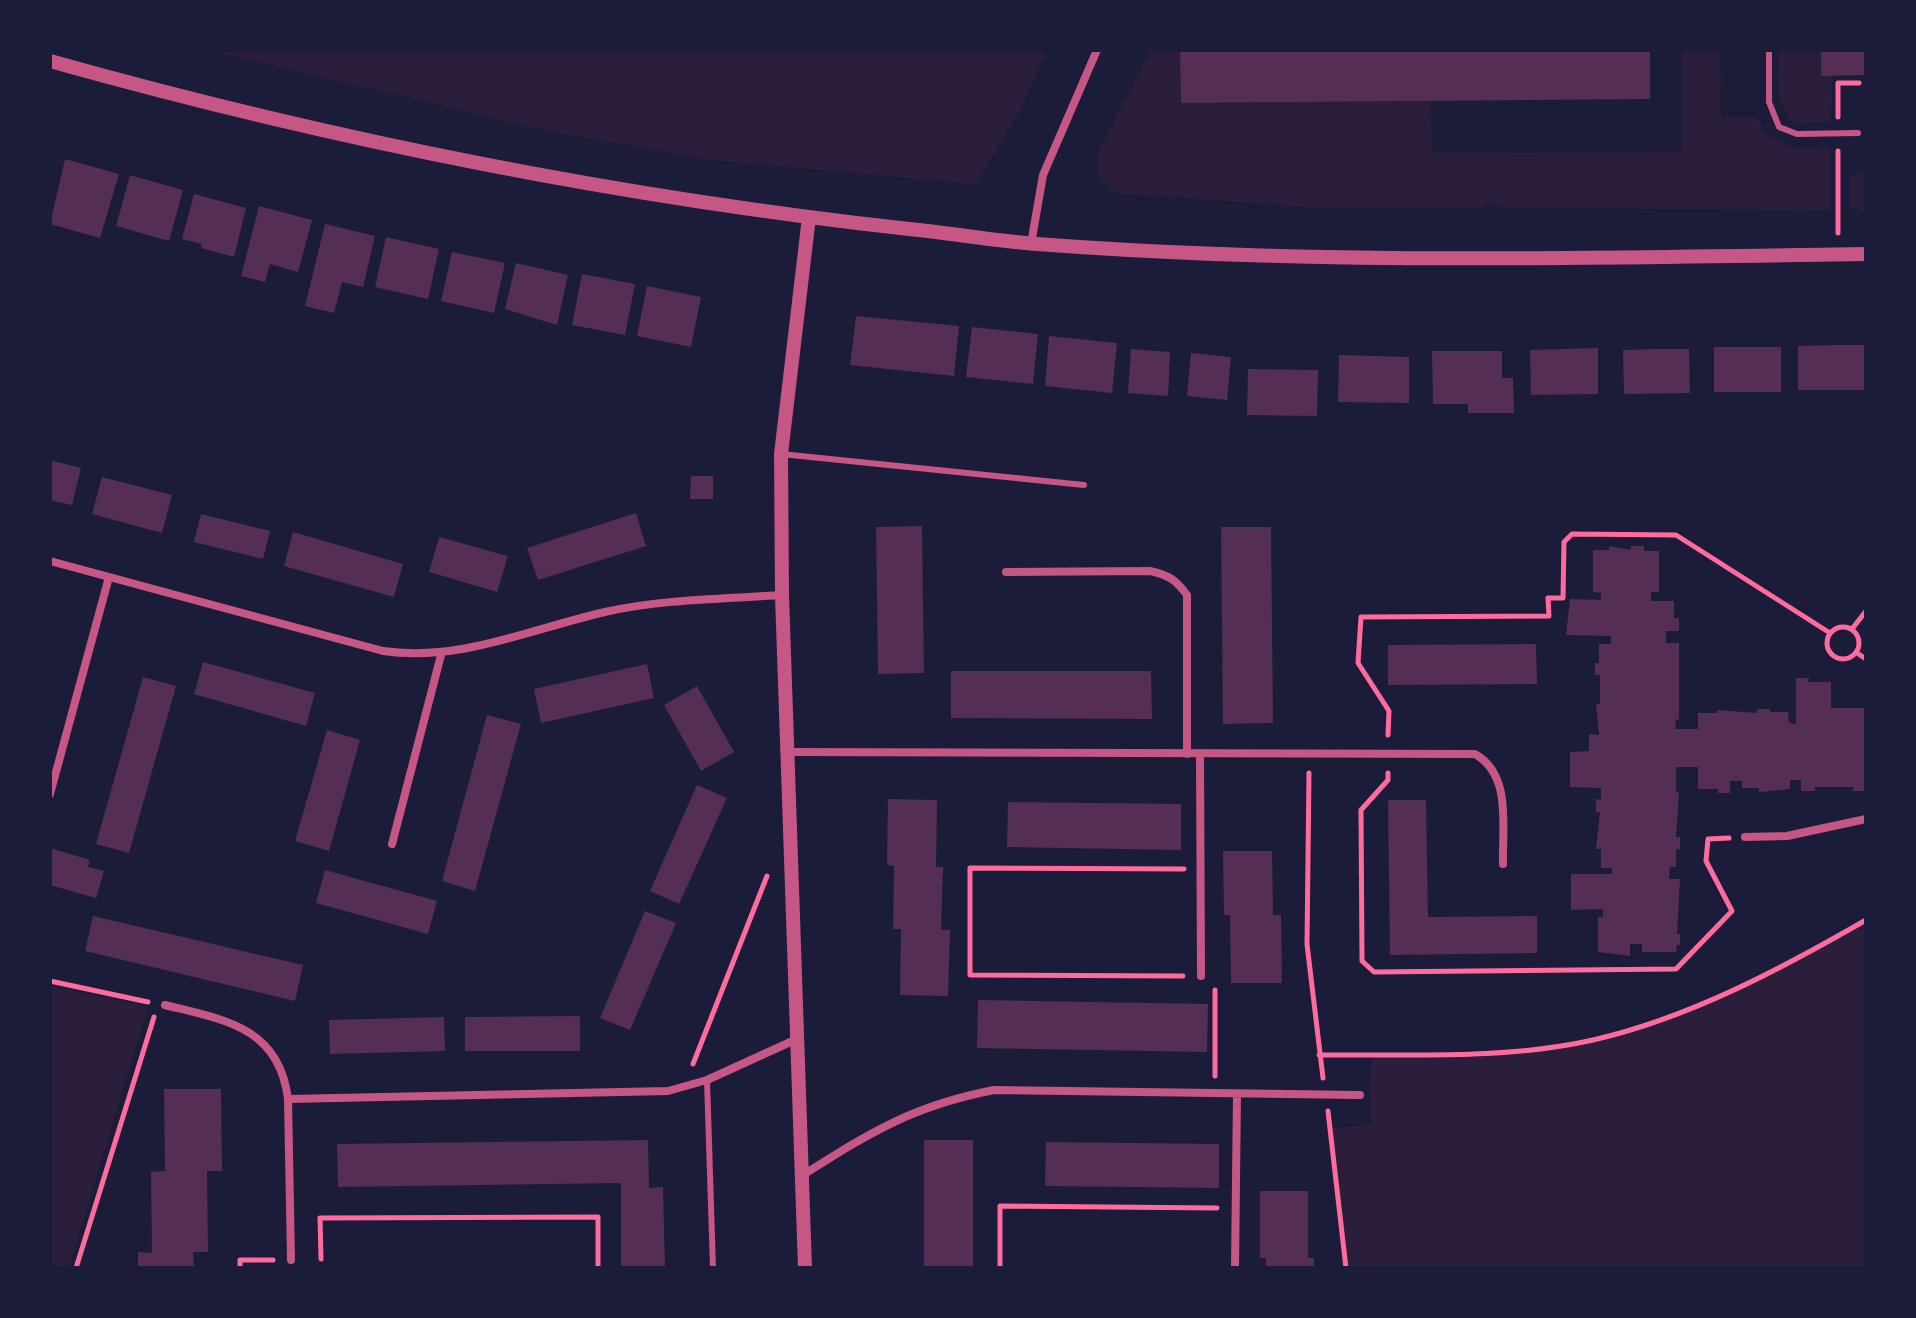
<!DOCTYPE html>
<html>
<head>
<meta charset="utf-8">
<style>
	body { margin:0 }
	#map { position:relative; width:1916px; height:1318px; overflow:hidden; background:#1b1b3a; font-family:"Varela Round",sans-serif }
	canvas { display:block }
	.frame { position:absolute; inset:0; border:52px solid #1b1b3a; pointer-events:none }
</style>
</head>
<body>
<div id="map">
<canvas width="1916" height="1318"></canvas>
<div class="frame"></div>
</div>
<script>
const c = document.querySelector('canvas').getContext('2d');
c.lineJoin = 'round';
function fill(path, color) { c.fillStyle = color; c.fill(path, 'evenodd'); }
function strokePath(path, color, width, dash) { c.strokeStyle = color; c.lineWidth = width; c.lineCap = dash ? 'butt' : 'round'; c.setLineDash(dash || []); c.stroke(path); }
fill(new Path2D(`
	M208,50H1047L1019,113L975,184L712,160L547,131Z
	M1151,50H1180L1181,103L1431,101L1432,153L1682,152V50H1720L1721,117H1758L1763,133L1791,147L1830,148V210L1497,208V203L1486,204L1485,207H1306L1116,193L1098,175L1097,155Z
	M1778,50H1821V75H1832L1831,121L1799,123L1788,118L1779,98Z
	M1859,172H1866V213L1850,208V176Z
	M1866,920V1268H1346L1331,1128L1370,1125L1371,1054C1445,1054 1518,1055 1591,1040C1689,1020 1780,967 1866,920Z
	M50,986L148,1007L69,1268H50Z`), '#2a1e3b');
fill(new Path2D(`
	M1180,50H1650V99L1181,103Z
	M1821,50H1866V75L1821,76Z
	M65,159L119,174L100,238L50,224Z
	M130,175L183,190L169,241L116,226Z
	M194,194L246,208L234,257L201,248L202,244L182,239Z
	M259,206L312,220L298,272L270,264L265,282L241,276Z
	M325,224L375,236L363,287L342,282L334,313L305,306Z
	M386,237L439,249L428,299L375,287Z
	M452,252L505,263L494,313L441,301Z
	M516,263L568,275L557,325L505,309Z
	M582,274L635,284L625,335L572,325Z
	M647,286L701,297L691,347L637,336Z
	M856,316L959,326L954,376L850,365Z
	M972,327L1038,334L1033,384L966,377Z
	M1049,336L1117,343L1112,393L1045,386Z
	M1836,345H1866V390H1798V346Z
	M1714,347H1781V392H1714Z
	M1598,348V394L1531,395L1530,350Z
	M1131,349L1170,352L1168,396L1128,393Z
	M1655,349H1689L1690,393L1624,394L1623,350Z
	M1432,351H1502V378H1513L1514,413H1468V404H1433Z
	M1191,353L1231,357L1227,400L1187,396Z
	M1339,355L1409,357V403L1338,402Z
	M1248,369L1318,370L1317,416L1247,415Z
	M50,460L81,468L72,505L50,500Z
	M691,476H713V499H690Z
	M102,477L172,495L162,533L92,514Z
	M636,513L646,546L538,580L527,548Z
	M201,514L270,531L263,559L194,542Z
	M922,526L924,673L878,674L876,527Z
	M1221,527H1271L1273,723L1223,724Z
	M293,532L403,564L394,597L284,566Z
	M439,537L508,556L497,592L429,572Z
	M1609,546L1631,550V546H1644V551H1659V592H1651V601H1674V618H1679V631H1666V643H1679V720L1676,719L1675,729H1698V713H1717V710L1757,713V709H1770V712H1788L1789,723L1796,724V678H1809L1808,682H1831V708H1866V791H1853V787H1815V791H1801V780H1790V789L1759,792V788H1742V781H1730V793H1718V789H1698V767H1676V792H1679L1676,837H1680V849L1676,850V867H1670L1669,879H1680L1677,934H1680V945H1677L1676,952H1642V944H1630V956L1598,952V917H1603V909L1571,910V874H1612V868H1601V849H1596L1600,812H1596V799L1601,800V788L1570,787V752L1589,751V734L1599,735L1596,703L1600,704V675H1595V663H1599V644H1611V636L1566,635L1570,599L1601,600V593L1593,592V550H1609Z
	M1536,644L1537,684L1388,685V645Z
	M203,662L315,693L306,726L194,694Z
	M647,664L654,698L541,723L534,689Z
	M951,671H1151L1152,719L951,718Z
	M143,677L176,686L129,853L96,844Z
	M697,686L734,752L701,771L664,705Z
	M487,715L521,724L475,891L442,881Z
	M327,730L360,740L329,851L295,841Z
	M697,785L727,798L679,904L650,891Z
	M888,799L937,800L936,867H943L941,930H950L948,996L900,995L901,929H893L894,866L887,865Z
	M1388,800H1426L1428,917L1537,916V953L1390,955Z
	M1008,802L1181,804V850L1007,847Z
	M50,848L90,860L88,867L104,871L96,898L50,885Z
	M1223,851H1272L1273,915H1281L1282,983H1231L1230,915H1224Z
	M325,870L437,901L428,934L316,903Z
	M645,911L676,923L630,1030L600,1018Z
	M93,916L303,965L295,1001L85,951Z
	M978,1000L1208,1004L1207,1052L977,1048Z
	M580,1016V1051H465V1017Z
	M444,1017L445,1051L330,1054L329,1020Z
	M164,1089H221L222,1171H207L208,1252H193L194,1268H138V1252L152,1253L151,1172L165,1171Z
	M648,1140L649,1188L663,1187L665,1268H621V1183L338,1187L337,1144Z
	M924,1140H973V1268H924Z
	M1046,1142L1219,1144V1188L1045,1186Z
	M1260,1191H1308V1258H1314V1268H1266V1258H1260Z`), '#542f53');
strokePath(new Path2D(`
	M1838,117V83H1859
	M1838,151V233
	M1827 643a16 16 0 1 1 32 0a16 16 0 1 1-32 0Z
	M1852,629L1866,611
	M1857,653L1866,659
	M1388,735L1389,711L1358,663L1361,617L1549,616L1548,598H1563L1564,542L1572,534L1676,535L1830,633
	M1309,773L1307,944L1323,1078
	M1388,773V780L1361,810L1362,961L1374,972L1676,969L1732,911L1706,861L1708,839L1729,838
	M1183,976L970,975V868L1184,869
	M50,981L148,1002
	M1319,1055C1410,1054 1504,1060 1593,1040C1689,1018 1781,969 1866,920
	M693,1064L767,876
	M1215,1076V990
	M1328,1111L1346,1268
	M321,1259L320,1218L598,1217V1268
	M76,1268L154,1017
	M240,1268V1260H273
	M1000,1268V1206L1217,1208`), '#ff6b9d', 5);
strokePath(new Path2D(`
	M1769,50V102L1779,127L1797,134L1858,133
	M781,454L1084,485
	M707,1080L713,1268`), '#c65784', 6);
strokePath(new Path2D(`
	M1031,244L1043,175L1097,50
	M50,561L383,651C461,662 530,629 605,612C662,599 724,599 782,595
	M1006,572L1150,571C1169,575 1176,580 1187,595V754
	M789,752L1475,754C1512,775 1502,826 1503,864
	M1200,754L1201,976
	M50,794L109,577
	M1745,837L1787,836L1866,819
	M392,844L441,655
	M165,1005C225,1020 279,1027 288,1099L291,1260
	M288,1099L668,1091L707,1080L797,1039
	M803,1175C871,1132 912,1106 994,1090L1360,1095
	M1235,1268L1237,1094`), '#c65784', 8);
strokePath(new Path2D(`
	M50,61C332,140 617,197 909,229C951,233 994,241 1037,244C1313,265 1589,258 1866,254
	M805,1268L782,595L781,454L809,217`), '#c65784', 14);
</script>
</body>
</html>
